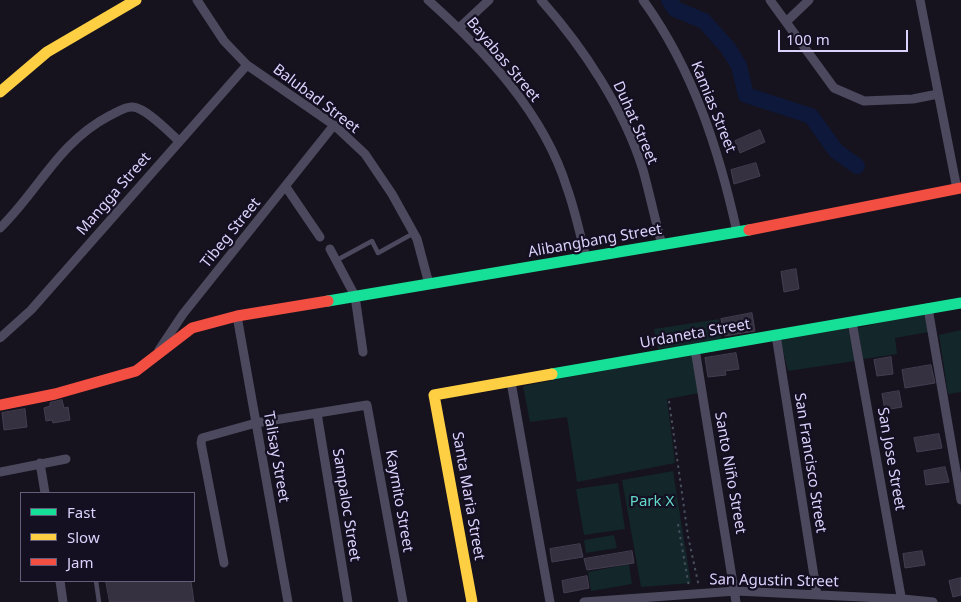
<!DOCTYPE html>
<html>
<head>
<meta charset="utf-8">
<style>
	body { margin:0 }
	#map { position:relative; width:961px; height:602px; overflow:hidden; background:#16131e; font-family:"Noto Sans",sans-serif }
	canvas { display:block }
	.legend { position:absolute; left:20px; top:492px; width:175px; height:90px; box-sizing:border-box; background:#150f22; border:1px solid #655d79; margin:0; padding:6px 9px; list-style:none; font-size:15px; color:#ddd2fc }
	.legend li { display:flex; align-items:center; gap:10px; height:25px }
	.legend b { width:25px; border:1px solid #655d79 }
	.scale { position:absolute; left:778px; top:30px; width:130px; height:22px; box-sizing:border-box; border:2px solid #ddd2fc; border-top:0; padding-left:6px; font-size:15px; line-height:18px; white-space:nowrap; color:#ddd2fc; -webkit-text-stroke:4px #150f22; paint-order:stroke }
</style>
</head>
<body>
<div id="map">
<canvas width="961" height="602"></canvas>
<ul class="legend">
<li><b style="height:6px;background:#16e098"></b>Fast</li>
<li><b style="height:6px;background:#ffcf43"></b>Slow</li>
<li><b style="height:6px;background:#f24e42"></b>Jam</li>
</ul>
<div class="scale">100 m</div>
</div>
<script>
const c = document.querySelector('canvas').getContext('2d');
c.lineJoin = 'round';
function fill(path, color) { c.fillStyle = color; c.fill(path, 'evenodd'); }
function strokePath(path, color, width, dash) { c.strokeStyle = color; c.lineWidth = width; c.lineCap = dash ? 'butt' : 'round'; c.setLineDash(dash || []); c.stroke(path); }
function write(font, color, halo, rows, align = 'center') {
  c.font = font + ' "Noto Sans",sans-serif'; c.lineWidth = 4.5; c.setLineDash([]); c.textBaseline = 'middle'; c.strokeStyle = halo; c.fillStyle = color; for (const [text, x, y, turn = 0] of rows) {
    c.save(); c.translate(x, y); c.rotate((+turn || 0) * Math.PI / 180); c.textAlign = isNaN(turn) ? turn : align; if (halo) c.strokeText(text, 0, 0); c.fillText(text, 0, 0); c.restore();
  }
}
fill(new Path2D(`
	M926,312L929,332L895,338L897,354L863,359L857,328Z
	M719,319L722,340L658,349L654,329Z
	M848,327L855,361L788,371L780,338Z
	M961,330V392L948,394L939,335Z
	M693,353L699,393L667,399L675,463L577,482L567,417L530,422L523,386Z
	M673,471L691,583L641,587L622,480Z
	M618,483L625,529L584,535L576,489Z
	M614,535L617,548L586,553L584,540Z
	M629,564L632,584L591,591L588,572Z`), '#132629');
strokePath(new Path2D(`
	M669,0L675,9L704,21L728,48L739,66L746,95L811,116L836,151L857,166`), '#0d183a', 16);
const building = new Path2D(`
	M760,130L765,142L740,153L735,141Z
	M756,163L760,176L734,184L731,170Z
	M796,269L799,289L784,292L781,272Z
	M752,313L755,331L725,336L721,319Z
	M736,353L739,369L725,371L726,375L708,377L705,358Z
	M891,357L893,374L877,376L874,360Z
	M931,365L935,383L905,388L902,370Z
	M899,391L902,407L885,410L882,394Z
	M62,400L64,408L68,407L70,420L53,423L52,420L46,421L44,408L50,406V403Z
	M25,409L27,427L4,430L2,413Z
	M939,434L942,448L917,452L914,438Z
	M945,467L949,482L926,485L924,471Z
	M580,544L583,557L552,562L550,549Z
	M632,551L634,563L587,570L584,559Z
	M922,551L925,565L905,568L903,554Z
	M587,576L589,588L564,593L562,581Z
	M961,578V595L953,597L949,581Z
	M106,581H191L194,602H110Z`);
fill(building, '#363140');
strokePath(building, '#443e51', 1);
strokePath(new Path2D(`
	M669,401L688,536L699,587
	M678,524L689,587`), '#48505f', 2, [2.5, 4]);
strokePath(new Path2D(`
	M337,260L372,241L378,253L414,233
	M96,581L99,602`), '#4c495e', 4.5);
strokePath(new Path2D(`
	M197,0L224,41L247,65L334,125L365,154L392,194L417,239L429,284
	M428,0C485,51 544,113 567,188C575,210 580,234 586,258
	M541,0C583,47 624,109 643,170C650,195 655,220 662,245
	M643,0C693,69 719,150 737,232
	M770,0L834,88L864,101L913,99L938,94
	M920,0L957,189
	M786,22L809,0
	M459,28L489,0
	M286,187L320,237
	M0,228C39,190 58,143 109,116C116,113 125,106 133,107C146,108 169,132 179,141
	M330,249L355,296L363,352
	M928,308L961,500
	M237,316L288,602
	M852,322L902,602
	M776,335L817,595
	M0,338L31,310L247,65
	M695,349L736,602
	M159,350L183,314L334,125
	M511,382L550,602
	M317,413L348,602
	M40,463L45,493
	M0,472L66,459
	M224,563L201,443L202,438L256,423L367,405L403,602
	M60,581L63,602
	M584,602L736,591L903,599L933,602`), '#4c495e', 9);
strokePath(new Path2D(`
	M328,301L749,230
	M552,374L961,303`), '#16e098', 11);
strokePath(new Path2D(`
	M0,92L47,52L136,0
	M472,602L434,395L552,374`), '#ffcf43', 11);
strokePath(new Path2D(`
	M749,230L961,188
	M0,405L55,394L136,371L192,328L237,316L328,301`), '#f24e42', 11);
write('15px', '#ddd2fc', '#150f22', [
	["Bayabas Street",503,60,50],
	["Balubad Street",316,99,37],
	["Kamias Street",713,107,68],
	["Duhat Street",635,123,66],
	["Mangga Street",114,194,-49],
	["Tibeg Street",231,233,-51],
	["Alibangbang Street",595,241,-10],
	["Urdaneta Street",695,334,-10],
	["Talisay Street",276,457,80],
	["San Jose Street",891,459,80],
	["San Francisco Street",810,463,81],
	["Santo Niño Street",730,473,80],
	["Santa Maria Street",468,496,80],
	["Kaymito Street",399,501,80],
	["Sampaloc Street",346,505,81],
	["San Agustin Street",774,581,1]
]);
write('15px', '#62d8ca', '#150f22', [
	["Park X",652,502]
]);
</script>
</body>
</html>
